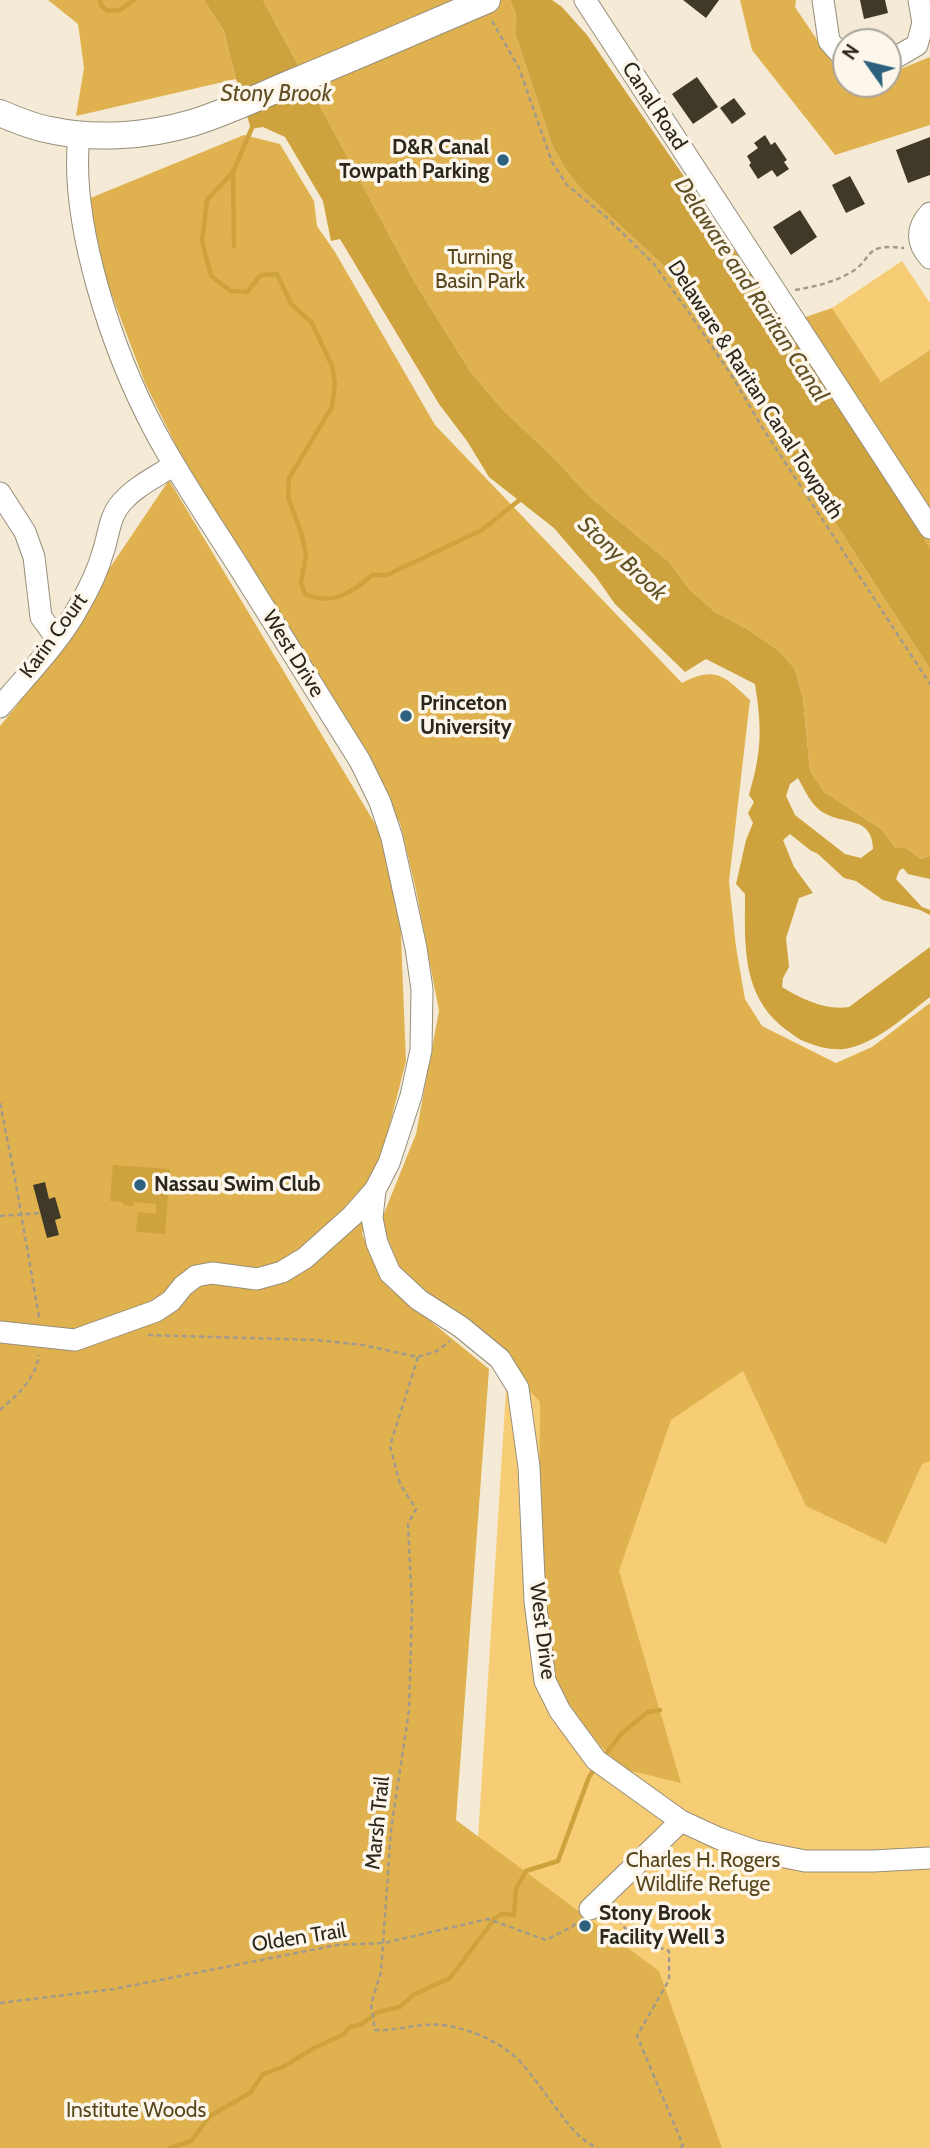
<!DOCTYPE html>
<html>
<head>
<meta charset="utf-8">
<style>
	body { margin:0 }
	#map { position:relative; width:930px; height:2148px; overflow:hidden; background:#f4ead5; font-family:Cabin,sans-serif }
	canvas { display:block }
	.north { position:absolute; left:832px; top:28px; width:70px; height:70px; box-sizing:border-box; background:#fdf7eb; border:2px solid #a9a499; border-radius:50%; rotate:304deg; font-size:19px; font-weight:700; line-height:28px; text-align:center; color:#2b271f }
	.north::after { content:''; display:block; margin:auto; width:24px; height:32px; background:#2d617d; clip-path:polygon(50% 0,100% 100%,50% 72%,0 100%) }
</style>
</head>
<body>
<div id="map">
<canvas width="930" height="2148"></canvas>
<div class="north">N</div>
</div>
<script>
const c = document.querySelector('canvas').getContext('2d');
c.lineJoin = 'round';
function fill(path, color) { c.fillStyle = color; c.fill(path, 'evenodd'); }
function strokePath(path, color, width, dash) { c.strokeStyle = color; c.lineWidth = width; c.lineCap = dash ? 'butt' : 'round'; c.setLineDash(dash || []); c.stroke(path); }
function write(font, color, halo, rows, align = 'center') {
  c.font = font + ' Cabin,sans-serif'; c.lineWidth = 7; c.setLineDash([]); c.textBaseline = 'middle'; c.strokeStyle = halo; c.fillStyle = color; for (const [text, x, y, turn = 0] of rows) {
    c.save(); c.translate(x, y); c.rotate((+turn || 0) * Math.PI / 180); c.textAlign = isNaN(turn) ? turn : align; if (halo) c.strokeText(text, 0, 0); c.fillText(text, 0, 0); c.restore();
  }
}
fill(new Path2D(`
	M902,261L930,303V350L881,382L832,308Z
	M508,1358L930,1382V2148H0V2079L470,1967Z`), '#f6cd75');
fill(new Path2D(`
	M48,0H204L224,31L236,79L76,116L84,68L78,24Z
	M263,0H510L516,14L515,33L553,147L567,171L582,190L676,277L930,669V856L921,859L906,848H896L881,829L824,792L810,771L803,699L795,669L779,651L749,630L715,612L689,589L670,563L590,497L553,457L504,411L472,374L414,281Z
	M740,0H796L795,7L850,89L864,84H888V74L930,57V125L835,155L752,50Z
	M244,135L280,144L314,201L317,226L335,252L435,425L682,683C716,665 725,677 750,700L729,881L736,947L745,999L762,1026L836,1063L872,1047L930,1003V1461L922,1464L886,1544L806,1506L743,1371L671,1420L619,1571L681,1783L623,1769L552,1695L539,1555L540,1402L472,1328L401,1273L381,1221L416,1134L439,1011L416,890L400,823L314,674L191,476L145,383L107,282L88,199Z
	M832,308L881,382L930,350V548L857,429L785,324Z
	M169,480L398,862L406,1061L362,1234L384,1283L489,1369L456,1820L659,1971L722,2148H0V726L18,704Z`), '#dfb24f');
fill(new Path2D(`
	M204,0H263L414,281L472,374L504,411L553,457L590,497L670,563L689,589L715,612L749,630L779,651L795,669L803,699L810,771L824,792L881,829L896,848H906L921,859L930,856V879L908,874L903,868L899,871L896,879L922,907L930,910V915L920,910L883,900L856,881L844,878L818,854L810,850L790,834L783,840L794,867L813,893L799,898L786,938L789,967L783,978L782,987C802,999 826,1011 849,1007L930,947V997C906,1015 883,1038 853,1047C838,1052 820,1048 806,1042C799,1040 794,1035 788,1031C741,997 745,946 745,894L736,884L746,840L753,823L748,813L754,802L749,795C762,750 762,729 755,684L706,659L685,672L615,604L596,577L554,528L489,477L467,441L439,404L340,239L331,241L323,201L285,137L263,127L251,129L236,79L224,31ZM798,778C804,789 812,807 824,813C845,825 872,816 873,849L861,858L845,854L795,815L786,796L790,784Z
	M510,0H552L562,7L587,35L857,429L930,548V669L676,277L582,190L567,171L553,147L515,33L516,14Z
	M113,1165L170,1169L165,1234L136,1232L138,1212L156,1214V1204L134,1202L133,1206L123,1205V1202L110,1201Z`), '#cea23d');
strokePath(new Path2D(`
	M100,0L101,5L108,11L120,10L134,0
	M254,123L233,172L207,200L202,241L211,276L231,291L247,292L261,275L277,274L291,304L312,323L332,366L335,383L332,407L289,478L288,497L302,535L306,554L301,583L305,594C332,606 352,593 372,575H387L482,530L522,498
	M233,172L234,246
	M603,1758L621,1734L648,1712L660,1710
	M170,2148L191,2141L210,2116L250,2093L263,2074L283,2067L314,2048L344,2034L350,2027L360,2025L378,2012L400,2007L413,1995L450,1978L495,1918L502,1914L514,1915L516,1889L526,1871L558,1861L589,1777L595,1768`), '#cea23d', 4.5);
fill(new Path2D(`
	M683,0H719L706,18Z
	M860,0H885L888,13L864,19Z
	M697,77L718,107L693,124L672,94Z
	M734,98L746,114L732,124L720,108Z
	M765,135L771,145L775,142L787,160L784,162L789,169L777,177L772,170L758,179L749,165L751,163L747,156L758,148L754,143Z
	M930,137V175L908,183L896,150Z
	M850,176L865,204L846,213L832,185Z
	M800,210L817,237L791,255L773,227Z
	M45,1182L49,1199L55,1197L61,1218L55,1220L59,1235L47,1238L33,1185Z`), '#413928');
const minor = new Path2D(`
	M585,0L930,528
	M823,0L829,41L846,60
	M888,62L917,45L923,23L919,0
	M930,213C916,228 916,243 930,258
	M0,493L25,532L34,557L41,617L57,639
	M0,707C27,675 59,643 79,606C89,589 98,570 103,552C109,535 109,516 122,502C136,486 156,477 174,465
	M375,1190L372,1218L377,1243L390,1273L419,1300L461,1327L500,1359L518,1388L529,1467L535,1601L545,1681L560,1711L596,1760L681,1821L718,1838L755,1851L805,1861H873L930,1858
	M0,1332L75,1340L156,1311L171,1301L183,1286L196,1276L212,1273L257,1279L282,1272L305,1258L352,1216L375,1190L389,1163L411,1096L421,1050L422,989L416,948L392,838L380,802L360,761C321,698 282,635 242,572C213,526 182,481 156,433C113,353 69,224 79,134
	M590,1909L681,1821`);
const major = new Path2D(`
	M0,113C16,120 33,127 50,130C95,140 148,136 192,123C228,112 262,95 296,81C360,55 423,27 487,0`);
strokePath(minor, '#978e7a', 23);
strokePath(major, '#978e7a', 28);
strokePath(new Path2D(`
	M492,21L519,68L552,162L567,185L605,216L653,263L690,314L732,376L762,427L930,684
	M795,290C813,287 831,283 848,274C876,259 860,243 904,248
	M0,1103L14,1173L39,1317
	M0,1216L40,1213
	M148,1335L316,1340L363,1345L418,1357L437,1351L450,1341
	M418,1357L390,1446L400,1484L416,1509L408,1524L412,1607L409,1710L391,1830L381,1972L371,2004L375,2030C400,2031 424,2021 449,2026C472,2030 494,2040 512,2054C524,2063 546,2095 556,2108C568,2124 579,2140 598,2148
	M0,1410C18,1394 35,1380 39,1355
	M613,1913L633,1938L669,1951V1980L637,2036L683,2145L680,2148
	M0,2003L114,1989L337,1945L384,1943L488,1919L546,1940L573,1926L578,1921`), '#a29a8b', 2.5, [5, 3.5]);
strokePath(minor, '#fff', 21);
strokePath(major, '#fff', 26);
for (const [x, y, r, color] of [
	[503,160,7,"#2d617d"],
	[406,716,7,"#2d617d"],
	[140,1185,7,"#2d617d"],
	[585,1926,7,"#2d617d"]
]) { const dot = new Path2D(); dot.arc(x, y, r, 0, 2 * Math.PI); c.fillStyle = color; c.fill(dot); strokePath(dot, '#fdf7eb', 2.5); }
write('21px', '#2b271f', '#fdf7eb', [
	["Canal Road",654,106,57],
	["Delaware & Raritan Canal Towpath",755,390,57],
	["Karin Court",54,636,-54],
	["West Drive",293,654,58],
	["West Drive",542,1631,83],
	["Marsh Trail",378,1823,-84],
	["Olden Trail",299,1938,-9]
]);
write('bold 21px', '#2b271f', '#fdf7eb', [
	["D&R Canal",489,148,"right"],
	["Towpath Parking",489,172,"right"],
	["Princeton",420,704],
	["University",420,728],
	["Nassau Swim Club",154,1185],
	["Stony Brook",599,1914],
	["Facility Well 3",599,1938]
], 'left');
write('21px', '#58461d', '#fdf7eb', [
	["Turning",480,258],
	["Basin Park",480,282],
	["Charles H. Rogers",703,1861],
	["Wildlife Refuge",703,1885],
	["Institute Woods",136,2111]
]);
write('italic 23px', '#625027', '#fdf7eb', [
	["Stony Brook",276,94],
	["Delaware and Raritan Canal",751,290,57],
	["Stony Brook",622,559,43]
]);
</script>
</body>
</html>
